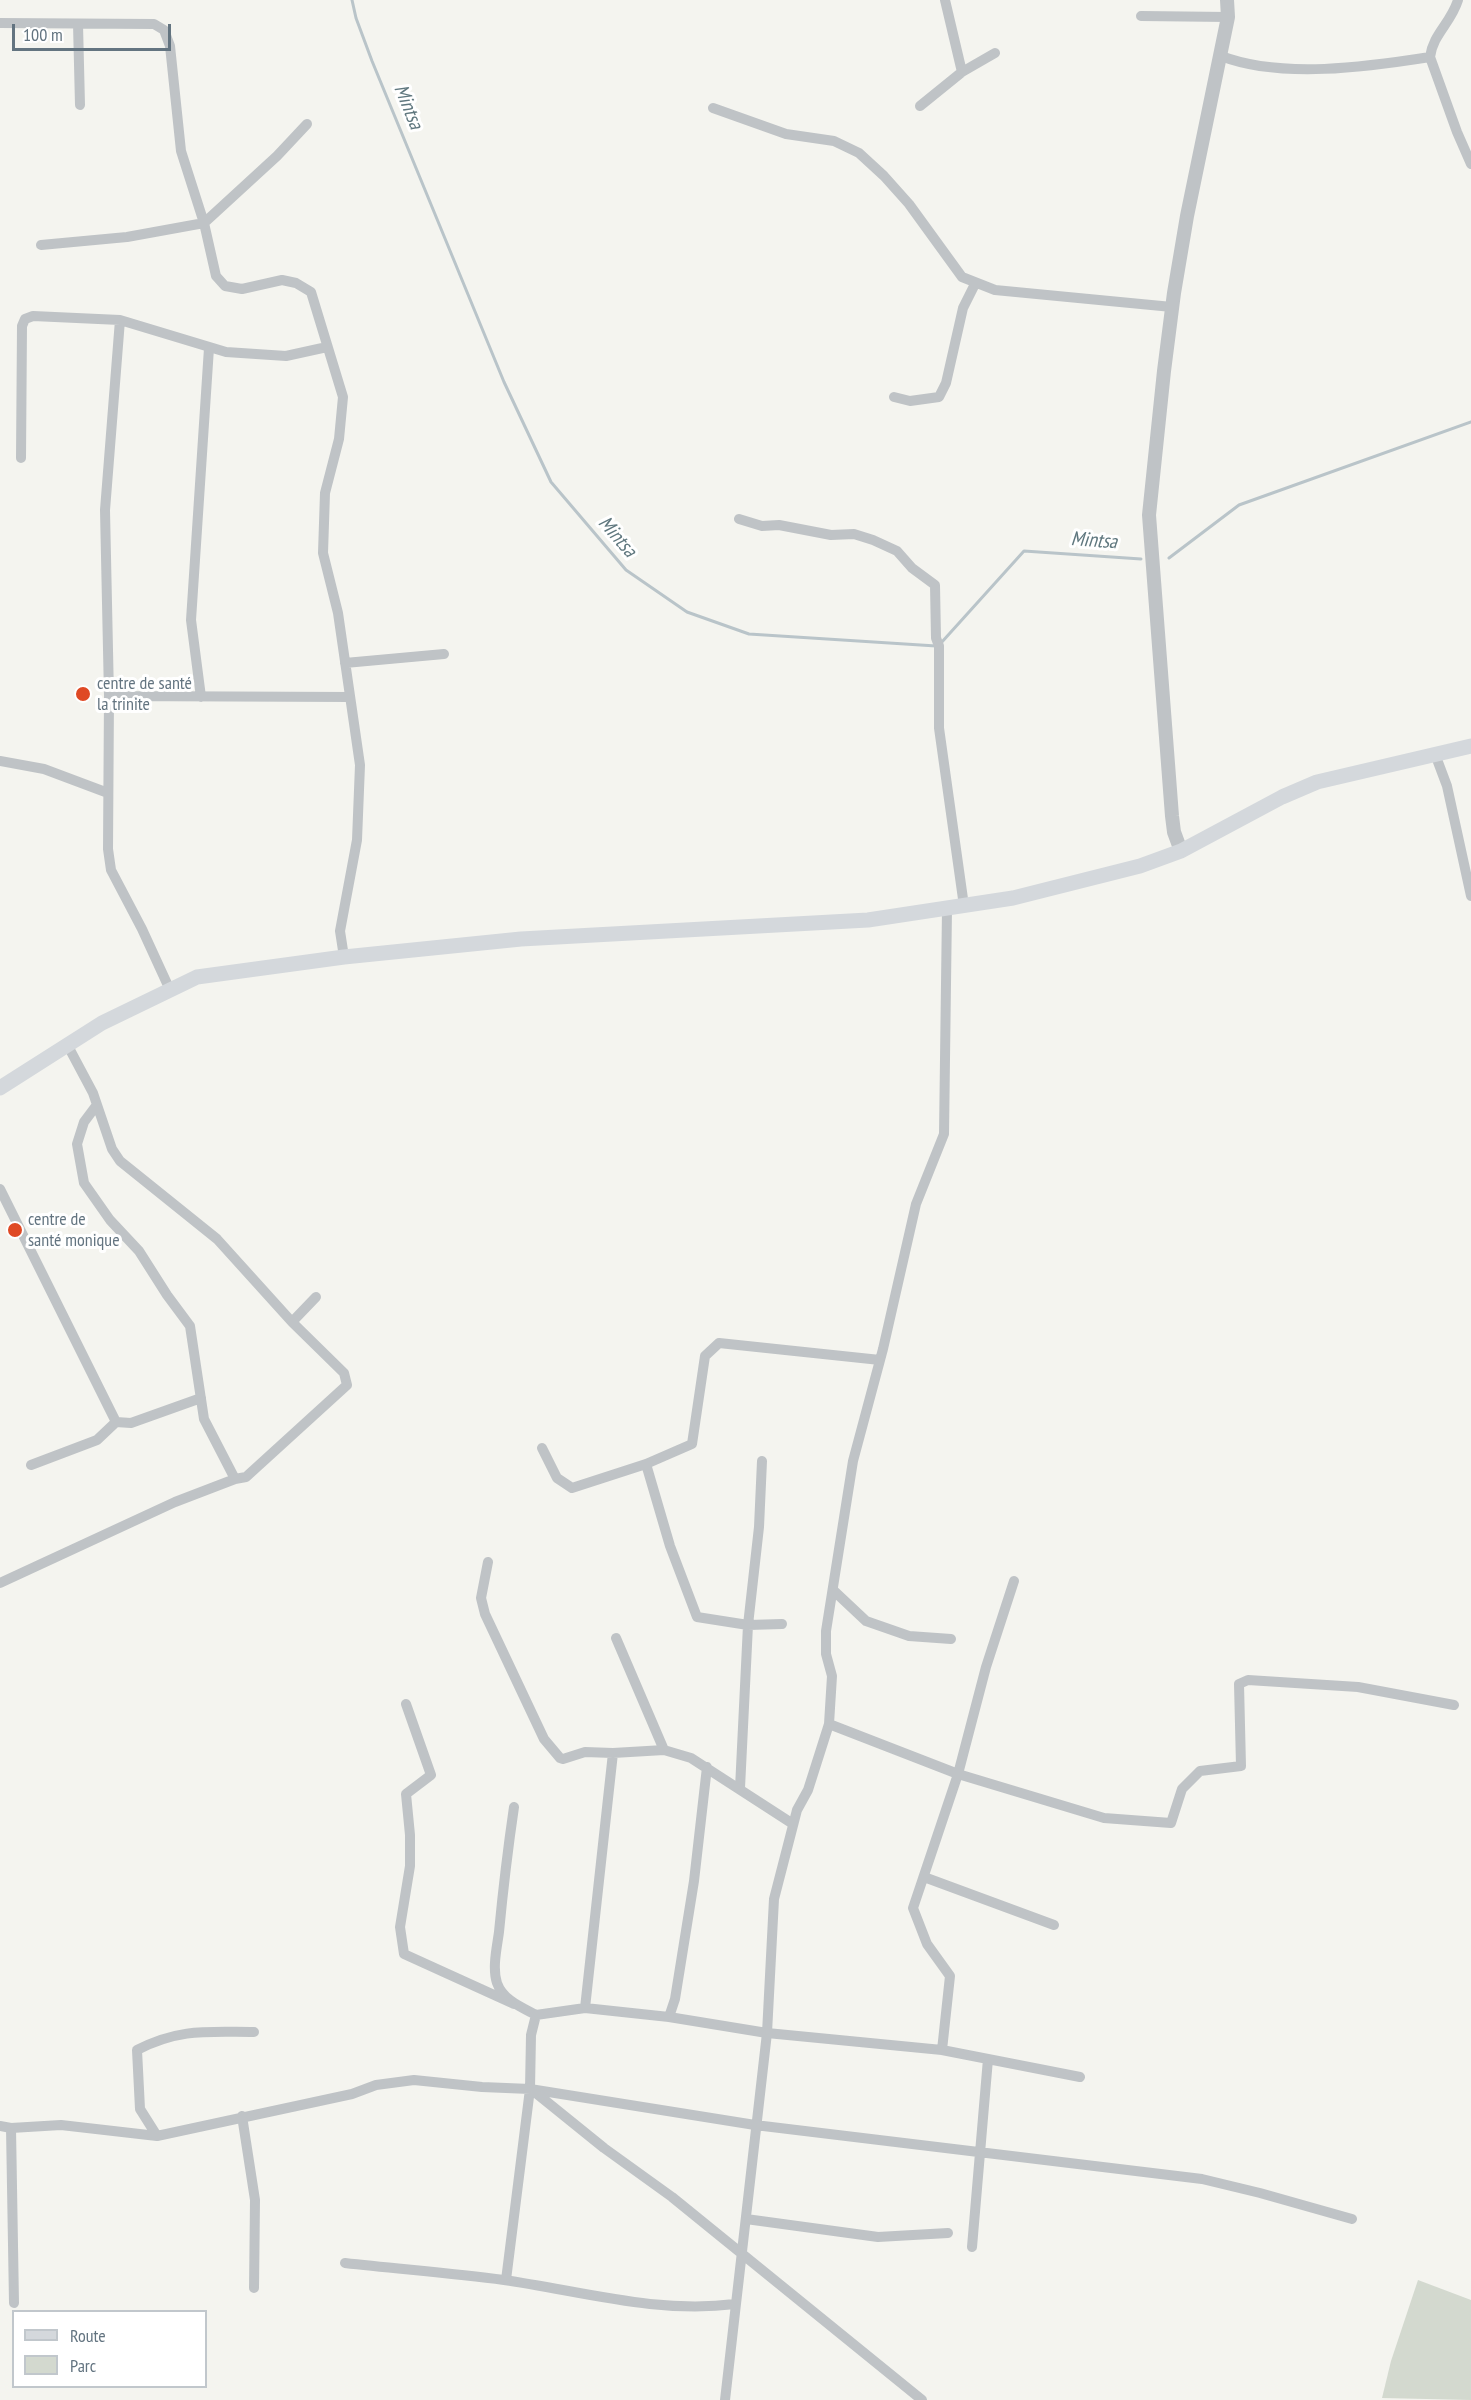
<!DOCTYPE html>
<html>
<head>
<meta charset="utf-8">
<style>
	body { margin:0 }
	#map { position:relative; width:1471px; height:2400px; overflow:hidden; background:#f4f4ef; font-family:"PT Sans Narrow",sans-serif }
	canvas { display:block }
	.legend { position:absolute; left:12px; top:2310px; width:195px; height:78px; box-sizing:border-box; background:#fff; border:2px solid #c1c7cc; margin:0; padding:8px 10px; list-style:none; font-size:18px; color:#637480 }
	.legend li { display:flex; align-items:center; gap:12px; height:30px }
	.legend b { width:30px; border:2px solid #c1c7cc }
	.scale { position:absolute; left:12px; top:24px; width:159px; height:27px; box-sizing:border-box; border:3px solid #637480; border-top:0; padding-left:8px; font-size:18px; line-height:21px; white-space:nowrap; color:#637480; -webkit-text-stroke:4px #fff; paint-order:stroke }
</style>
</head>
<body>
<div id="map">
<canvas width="1471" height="2400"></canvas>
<ul class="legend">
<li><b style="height:8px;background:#d4d8dc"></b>Route</li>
<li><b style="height:16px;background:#d3d9cf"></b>Parc</li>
</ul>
<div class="scale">100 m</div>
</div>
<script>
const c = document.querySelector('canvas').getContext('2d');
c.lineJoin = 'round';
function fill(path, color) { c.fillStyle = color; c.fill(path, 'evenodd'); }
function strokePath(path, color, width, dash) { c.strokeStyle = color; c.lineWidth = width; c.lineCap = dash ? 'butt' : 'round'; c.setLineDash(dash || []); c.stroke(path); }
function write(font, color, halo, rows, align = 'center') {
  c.font = font + ' "PT Sans Narrow",sans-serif'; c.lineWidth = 6; c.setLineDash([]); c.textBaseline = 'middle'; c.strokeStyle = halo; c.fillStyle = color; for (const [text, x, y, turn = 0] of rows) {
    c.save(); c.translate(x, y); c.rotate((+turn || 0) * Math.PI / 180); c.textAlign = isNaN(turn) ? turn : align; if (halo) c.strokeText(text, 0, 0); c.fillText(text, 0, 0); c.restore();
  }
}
fill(new Path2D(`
	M1418,2280L1471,2300V2400L1382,2398L1391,2361Z`), '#d3d9cf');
strokePath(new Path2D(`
	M352,0L356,18L372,61L504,382L551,482L626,570L687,612L749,634L936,646
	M1169,558L1239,505L1471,422
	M941,643L1024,551L1141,559`), '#b9c4c9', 3);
strokePath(new Path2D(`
	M945,0L962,72
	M1141,16L1228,17
	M0,23L154,24L164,30L170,46L181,151L204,223L216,276L225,286L242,289L282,280L296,283L311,292L343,397L339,439L325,493L323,553L338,613L360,765L357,840L340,931L344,957
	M78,24L80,105
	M1221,56C1281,79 1367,67 1430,57L1457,132L1471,164
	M1430,57C1433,34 1451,23 1458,0
	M920,106L962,72L995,53
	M713,108L786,134L834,141L859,153L884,176L909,204L962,277L995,290L1172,307
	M41,245L127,237L204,223L277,156L307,124
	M120,320L105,510L109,696L108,849L111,870L142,929L170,990
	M894,397L910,401L939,397L946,383L963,308L975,284
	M21,458L22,326L25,319L33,316L120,320L226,352L286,356L327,347
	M739,519L762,526L779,525L831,535L854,534L873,540L897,551L912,568L935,585L936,638L939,646V728L964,906
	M345,663L444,654
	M109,696L350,697
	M201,697L191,620L209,348
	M1435,754L1447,786L1471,896
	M0,761L44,769L108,793
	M68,1046L93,1093L112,1149L120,1161L217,1239L292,1322L316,1297
	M96,1106L84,1122L77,1144L84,1183L110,1220L139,1251L167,1295L190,1326L204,1419L235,1479
	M0,1189L116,1422L131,1423L201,1398
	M542,1448L557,1478L572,1488L646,1464L692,1444L705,1356L719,1343L880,1360
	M646,1464L670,1546L697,1617L748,1625L782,1624
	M31,1465L97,1440L116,1422
	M488,1562L481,1598L485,1614L544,1739L560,1758L563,1759L585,1752L613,1753
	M0,1583L175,1502L235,1479L246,1477L347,1385L344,1373L292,1322
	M833,1590L866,1621L909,1636L951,1639
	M616,1638L664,1750
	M406,1704L431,1775L406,1794L410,1835V1866L400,1927L404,1954L514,2004
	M829,1724L958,1774L1104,1818L1171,1823L1182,1789L1200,1771L1241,1766L1239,1684L1248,1680L1358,1687L1454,1705
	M740,1788L748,1625L759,1527L762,1461
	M514,1807C508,1848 503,1890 499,1932C497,1947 492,1968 497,1983C503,2000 521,2007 536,2015
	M924,1877L1054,1925
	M585,2008L613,1753L664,1750L691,1758L793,1824
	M669,2017L675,1999L694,1881L707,1767
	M942,2050L950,1976L927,1944L913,1908L958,1774L986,1667L1014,1581
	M531,2089L604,2148L672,2197L922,2400
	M242,2116L255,2200L254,2288
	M0,2126L11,2128L14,2303
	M11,2128L61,2125L157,2136L352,2094L376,2085L414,2080L482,2087L530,2089L755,2125L1202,2179L1260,2193L1352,2219
	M157,2136L140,2109L137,2050C180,2028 208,2032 254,2032
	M746,2219L878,2237L948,2233
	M972,2247L988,2059
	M345,2263C398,2269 451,2273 504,2280C581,2291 657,2314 735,2304
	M506,2280L530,2089L531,2035L536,2015L585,2008L669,2017L767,2033L942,2050L1080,2077
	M725,2400L767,2033L774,1899L797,1810L808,1790L829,1724L832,1676L826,1654V1631L853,1461L883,1349L916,1204L944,1134L947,909`), '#bfc3c6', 10);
strokePath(new Path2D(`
	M1181,851L1174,832L1172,816L1149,515L1164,371L1174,293L1187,216L1228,17L1227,0`), '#bfc3c6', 14);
strokePath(new Path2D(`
	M0,1088L102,1023L197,977L344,957L521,939L868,920L1013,898L1140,866L1181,851L1282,797L1317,782L1471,746`), '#d4d8dc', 15);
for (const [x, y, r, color] of [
	[83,694,8,"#df4924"],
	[15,1230,8,"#df4924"]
]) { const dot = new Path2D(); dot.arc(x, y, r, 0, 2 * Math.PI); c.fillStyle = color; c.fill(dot); strokePath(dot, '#fff', 2); }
write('18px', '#637480', '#fff', [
	["centre de santé",97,684],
	["la trinite",97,705],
	["centre de",28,1220],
	["santé monique",28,1241]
], 'left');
write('italic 20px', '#5f777e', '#fff', [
	["Mintsa",408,107,68],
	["Mintsa",617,537,49],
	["Mintsa",1094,541,4]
]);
</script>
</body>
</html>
